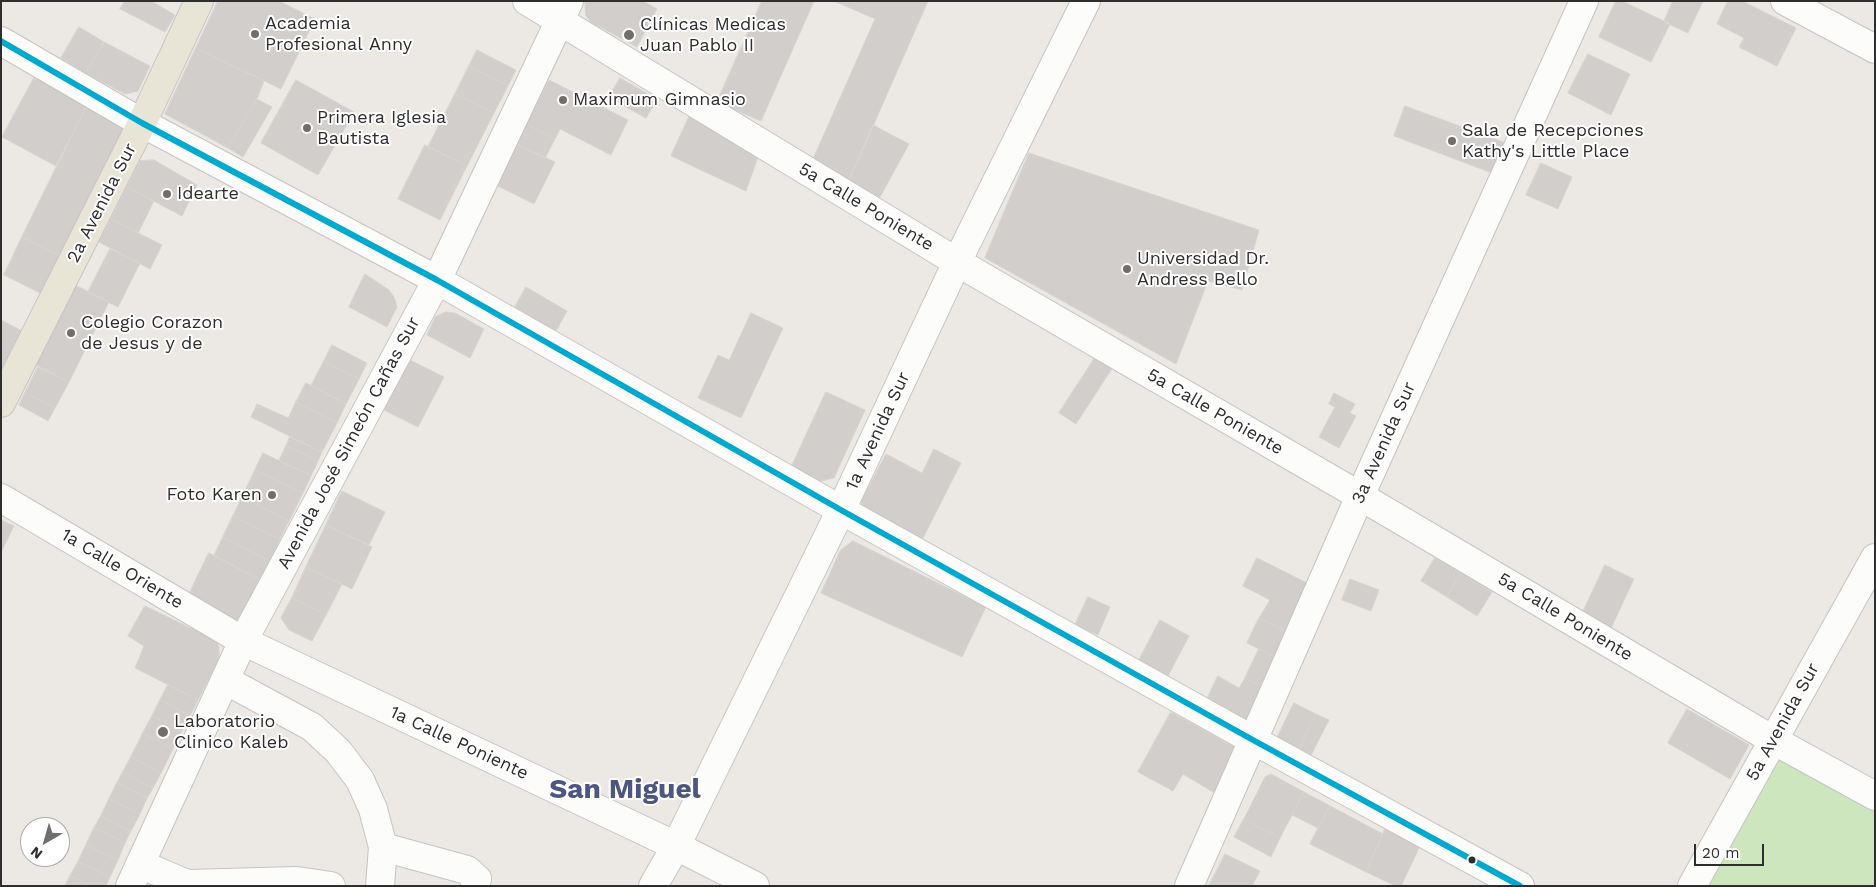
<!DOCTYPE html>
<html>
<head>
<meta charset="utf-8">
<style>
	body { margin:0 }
	#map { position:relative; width:1876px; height:887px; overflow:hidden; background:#ece8e4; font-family:"Work Sans",sans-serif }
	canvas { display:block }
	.frame { position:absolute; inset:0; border:2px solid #2e2e2e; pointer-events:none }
	.north { position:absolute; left:20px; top:817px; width:50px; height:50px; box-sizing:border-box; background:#fff; border:1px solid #ababab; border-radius:50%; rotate:218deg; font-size:14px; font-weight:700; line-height:20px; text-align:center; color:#2e2e2e }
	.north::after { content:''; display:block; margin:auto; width:18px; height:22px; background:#706f6e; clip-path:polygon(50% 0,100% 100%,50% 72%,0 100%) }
	.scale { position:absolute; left:1694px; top:844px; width:70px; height:22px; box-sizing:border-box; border:2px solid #2e2e2e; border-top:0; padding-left:6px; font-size:15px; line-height:18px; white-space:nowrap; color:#2e2e2e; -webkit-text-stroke:4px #fff; paint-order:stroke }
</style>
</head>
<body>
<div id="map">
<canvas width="1876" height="887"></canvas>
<div class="frame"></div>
<div class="north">N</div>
<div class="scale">20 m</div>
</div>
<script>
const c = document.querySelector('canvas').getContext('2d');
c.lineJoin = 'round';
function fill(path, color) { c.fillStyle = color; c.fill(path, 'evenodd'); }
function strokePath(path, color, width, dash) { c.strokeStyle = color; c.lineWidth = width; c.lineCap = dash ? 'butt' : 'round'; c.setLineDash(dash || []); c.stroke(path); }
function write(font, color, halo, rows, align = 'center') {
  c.font = font + ' "Work Sans",sans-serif'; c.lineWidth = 4; c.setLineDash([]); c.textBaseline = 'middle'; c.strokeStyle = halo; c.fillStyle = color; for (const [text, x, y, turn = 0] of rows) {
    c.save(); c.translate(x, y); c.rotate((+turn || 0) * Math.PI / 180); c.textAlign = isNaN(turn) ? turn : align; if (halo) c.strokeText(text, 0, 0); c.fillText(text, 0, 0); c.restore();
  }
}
fill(new Path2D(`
	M1772,755L1875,812V886H1701Z`), '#cee6be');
const building = new Path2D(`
	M125,1H151L175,15L165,32L120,9Z
	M218,1H279L315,19L281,89L196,48Z
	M585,1H643L657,9L637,47L591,22L586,16Z
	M762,1H814L761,121L717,102Z
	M834,1H928L848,183L810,166L875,19Z
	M1616,1H1622L1670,24L1651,62L1599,37Z
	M1673,1H1703L1688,33L1664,22Z
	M1728,1H1742L1796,28L1777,66L1739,47L1744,38L1717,24Z
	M79,27L104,42L86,73L61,58Z
	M104,42L150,66L138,91L125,94L86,73Z
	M196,48L264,81L257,99L228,148L165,114Z
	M477,50L516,70L508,86L469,66Z
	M1588,54L1630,74L1611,115L1568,93Z
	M469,66L508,86L494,113L455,94Z
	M34,78L87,105L56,166L2,137Z
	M620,78L657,99L646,118L609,98Z
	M296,80L354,112L318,175L261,143Z
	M549,80L628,120L611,155L560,129L555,139L526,124Z
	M455,94L494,113L467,166L428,147Z
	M257,99L272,107L243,157L228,148Z
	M87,105L127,125L60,256L22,237Z
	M1405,106L1511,145L1500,176L1394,136Z
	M689,117L759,154L746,191L671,156Z
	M526,124L555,139L545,158L516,144Z
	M873,125L909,144L880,197L848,183Z
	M516,144L555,162L534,204L496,185Z
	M425,145L467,166L440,220L398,199Z
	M1029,153L1259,230L1242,290L1208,281L1176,364L985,258Z
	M154,160L197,185L182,216L127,187L140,161Z
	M1541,163L1572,177L1558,209L1526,195Z
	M127,187L154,201L138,233L111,219Z
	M111,219L162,245L150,269L99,242Z
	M22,237L60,256L42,294L4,275Z
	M110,249L140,263L118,307L88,292Z
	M365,274L389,290L394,297L397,307L387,327L349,307Z
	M73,284L109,302L69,382L34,364Z
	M526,287L567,311L556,331L515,307Z
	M446,312L455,313L484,329L470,358L427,335L435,317Z
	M751,313L783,328L741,418L698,398L718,355L729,360Z
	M1,320L22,331L6,362L1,360Z
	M332,345L367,363L359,379L324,361Z
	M1096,356L1113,367L1076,424L1059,413Z
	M1,360L6,362L1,372Z
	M410,360L444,377L418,427L384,410Z
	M324,361L359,379L346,404L311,386Z
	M38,367L69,382L55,408L25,393Z
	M306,383L346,404L337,423L296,402Z
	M826,392L865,410L834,478L816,482L790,470Z
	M25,393L55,408L48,421L19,405Z
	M1334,393L1355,404L1350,413L1356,416L1339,448L1319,437L1335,407L1329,404Z
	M296,402L337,423L322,452L251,417L257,404L288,418Z
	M290,437L322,452L318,461L286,446Z
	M286,446L318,461L311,476L279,461Z
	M934,449L961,463L922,540L864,510L861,501L886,454L922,473Z
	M263,453L311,476L303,493L255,470Z
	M255,470L303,493L289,521L242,498Z
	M342,491L385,512L369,545L326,525Z
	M242,498L289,521L280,539L233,516Z
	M233,516L280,539L270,561L223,537Z
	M1,520L14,526L1,552Z
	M326,525L372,547L352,589L306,567Z
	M223,537L270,561L261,580L214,556Z
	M853,541L986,607L962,657L821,593L840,551Z
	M209,553L261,580L241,623L188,596Z
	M1257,558L1319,589L1295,636L1259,618L1270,600L1243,586Z
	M1435,558L1461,573L1447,597L1421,581Z
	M1605,565L1634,579L1611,628L1582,614Z
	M306,567L342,584L326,615L292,598Z
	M1461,573L1492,592L1477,616L1447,597Z
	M1350,579L1379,590L1371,611L1342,600Z
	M1088,597L1110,607L1098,635L1075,625Z
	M292,598L326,615L312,641L289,630L281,618Z
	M145,606L215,640L219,647V659L198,700L135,668L144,646L128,636Z
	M1259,618L1295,636L1283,661L1247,643Z
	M1160,620L1189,636L1168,676L1139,660Z
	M1259,649L1283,661L1270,690L1245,678Z
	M1218,676L1239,688L1245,678L1270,690L1253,719H1243L1206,701Z
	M168,685L198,700L190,716L160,700Z
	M160,700L190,716L182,731L152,716Z
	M1294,703L1316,714L1299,749L1277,738Z
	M1687,709L1749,745L1730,779L1668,743Z
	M1171,712L1240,750L1223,798L1183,774L1173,791L1138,772Z
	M1316,714L1329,720L1311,755L1299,749Z
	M152,716L182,731L173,749L143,733Z
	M143,733L173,749L161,773L131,757Z
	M131,757L161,773L153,788L123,772Z
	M123,772L153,788L147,798L117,783Z
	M1271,774L1304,792L1280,838L1244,819L1265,777Z
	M117,783L147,798L140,814L109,799Z
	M1304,792L1330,806L1318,828L1292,815Z
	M109,799L140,814L131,831L101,816Z
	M1330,806L1383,834L1366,872L1310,844Z
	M101,816L131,831L125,843L94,828Z
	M1244,819L1280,838L1271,857L1234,837Z
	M94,828L125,843L118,860L86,845Z
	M1385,829L1420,846L1401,886H1396L1366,872Z
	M86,845L118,860L110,877L78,862Z
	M1225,854L1260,871L1252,886H1209Z
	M78,862L110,877L106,886H90L70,876Z
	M70,876L90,886H65Z`);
fill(building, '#d1cecb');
strokePath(building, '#d7d4d0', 1);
const minor = new Path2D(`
	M527,1L957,262L1360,496L1773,740L1875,796
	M1785,1L1875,49
	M1,41L142,123L437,280L841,510L1253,740L1520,886
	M1,498L243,641L676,846L755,886
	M225,680L312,727L338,751L360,780L373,809L383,847L380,886
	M383,847L467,870L477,879L475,886
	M140,864L187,884L297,881L331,886
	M130,886L243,641L437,280L569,1
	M653,886L676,846L841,510L957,262L1086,1
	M1189,886L1360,496L1584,1
	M1692,886L1875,558`);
const major = new Path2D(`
	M1,403L142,123L199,1`);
strokePath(minor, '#c5c4c5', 30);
strokePath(major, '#c6c5c4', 30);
strokePath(minor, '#fcfcfb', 28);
strokePath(major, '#e8e4d6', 28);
strokePath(new Path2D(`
	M1,41L142,123L437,280L841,510L1253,740L1520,886`), '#00a9ce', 6);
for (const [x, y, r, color] of [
	[255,34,5,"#706f6e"],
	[629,35,6,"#706f6e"],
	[563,100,5,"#706f6e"],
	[307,128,5,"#706f6e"],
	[1452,141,5,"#706f6e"],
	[167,194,5,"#706f6e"],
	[1127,269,5,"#706f6e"],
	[71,333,5,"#706f6e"],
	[272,495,5,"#706f6e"],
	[163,732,6,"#706f6e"],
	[1472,860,4.5,"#2e2e2e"]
]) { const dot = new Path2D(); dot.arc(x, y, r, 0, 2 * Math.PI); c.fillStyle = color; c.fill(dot); strokePath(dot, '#fff', 2); }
write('18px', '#2e2e2e', '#fff', [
	["Academia",265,24],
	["Profesional Anny",265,45],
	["Clínicas Medicas",640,25],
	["Juan Pablo II",640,46],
	["Maximum Gimnasio",573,100],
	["Primera Iglesia",317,118],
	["Bautista",317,139],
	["Sala de Recepciones",1462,131],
	["Kathy's Little Place",1462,152],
	["Idearte",177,194],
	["Universidad Dr.",1137,259],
	["Andress Bello",1137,280],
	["Colegio Corazon",81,323],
	["de Jesus y de",81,344],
	["Foto Karen",262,495,"right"],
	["Laboratorio",174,722],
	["Clinico Kaleb",174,743]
], 'left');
write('18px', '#2e2e2e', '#fff', [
	["2a Avenida Sur",102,203,-63],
	["5a Calle Poniente",866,207,31],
	["5a Calle Poniente",1215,412,30],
	["1a Avenida Sur",878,431,-65],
	["Avenida José Simeón Cañas Sur",349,443,-62],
	["3a Avenida Sur",1384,443,-66],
	["1a Calle Oriente",122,569,31],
	["5a Calle Poniente",1565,617,31],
	["5a Avenida Sur",1783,722,-61],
	["1a Calle Poniente",459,743,25]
]);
write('bold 28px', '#4d5680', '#fff', [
	["San Miguel",625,790]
]);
</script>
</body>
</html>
